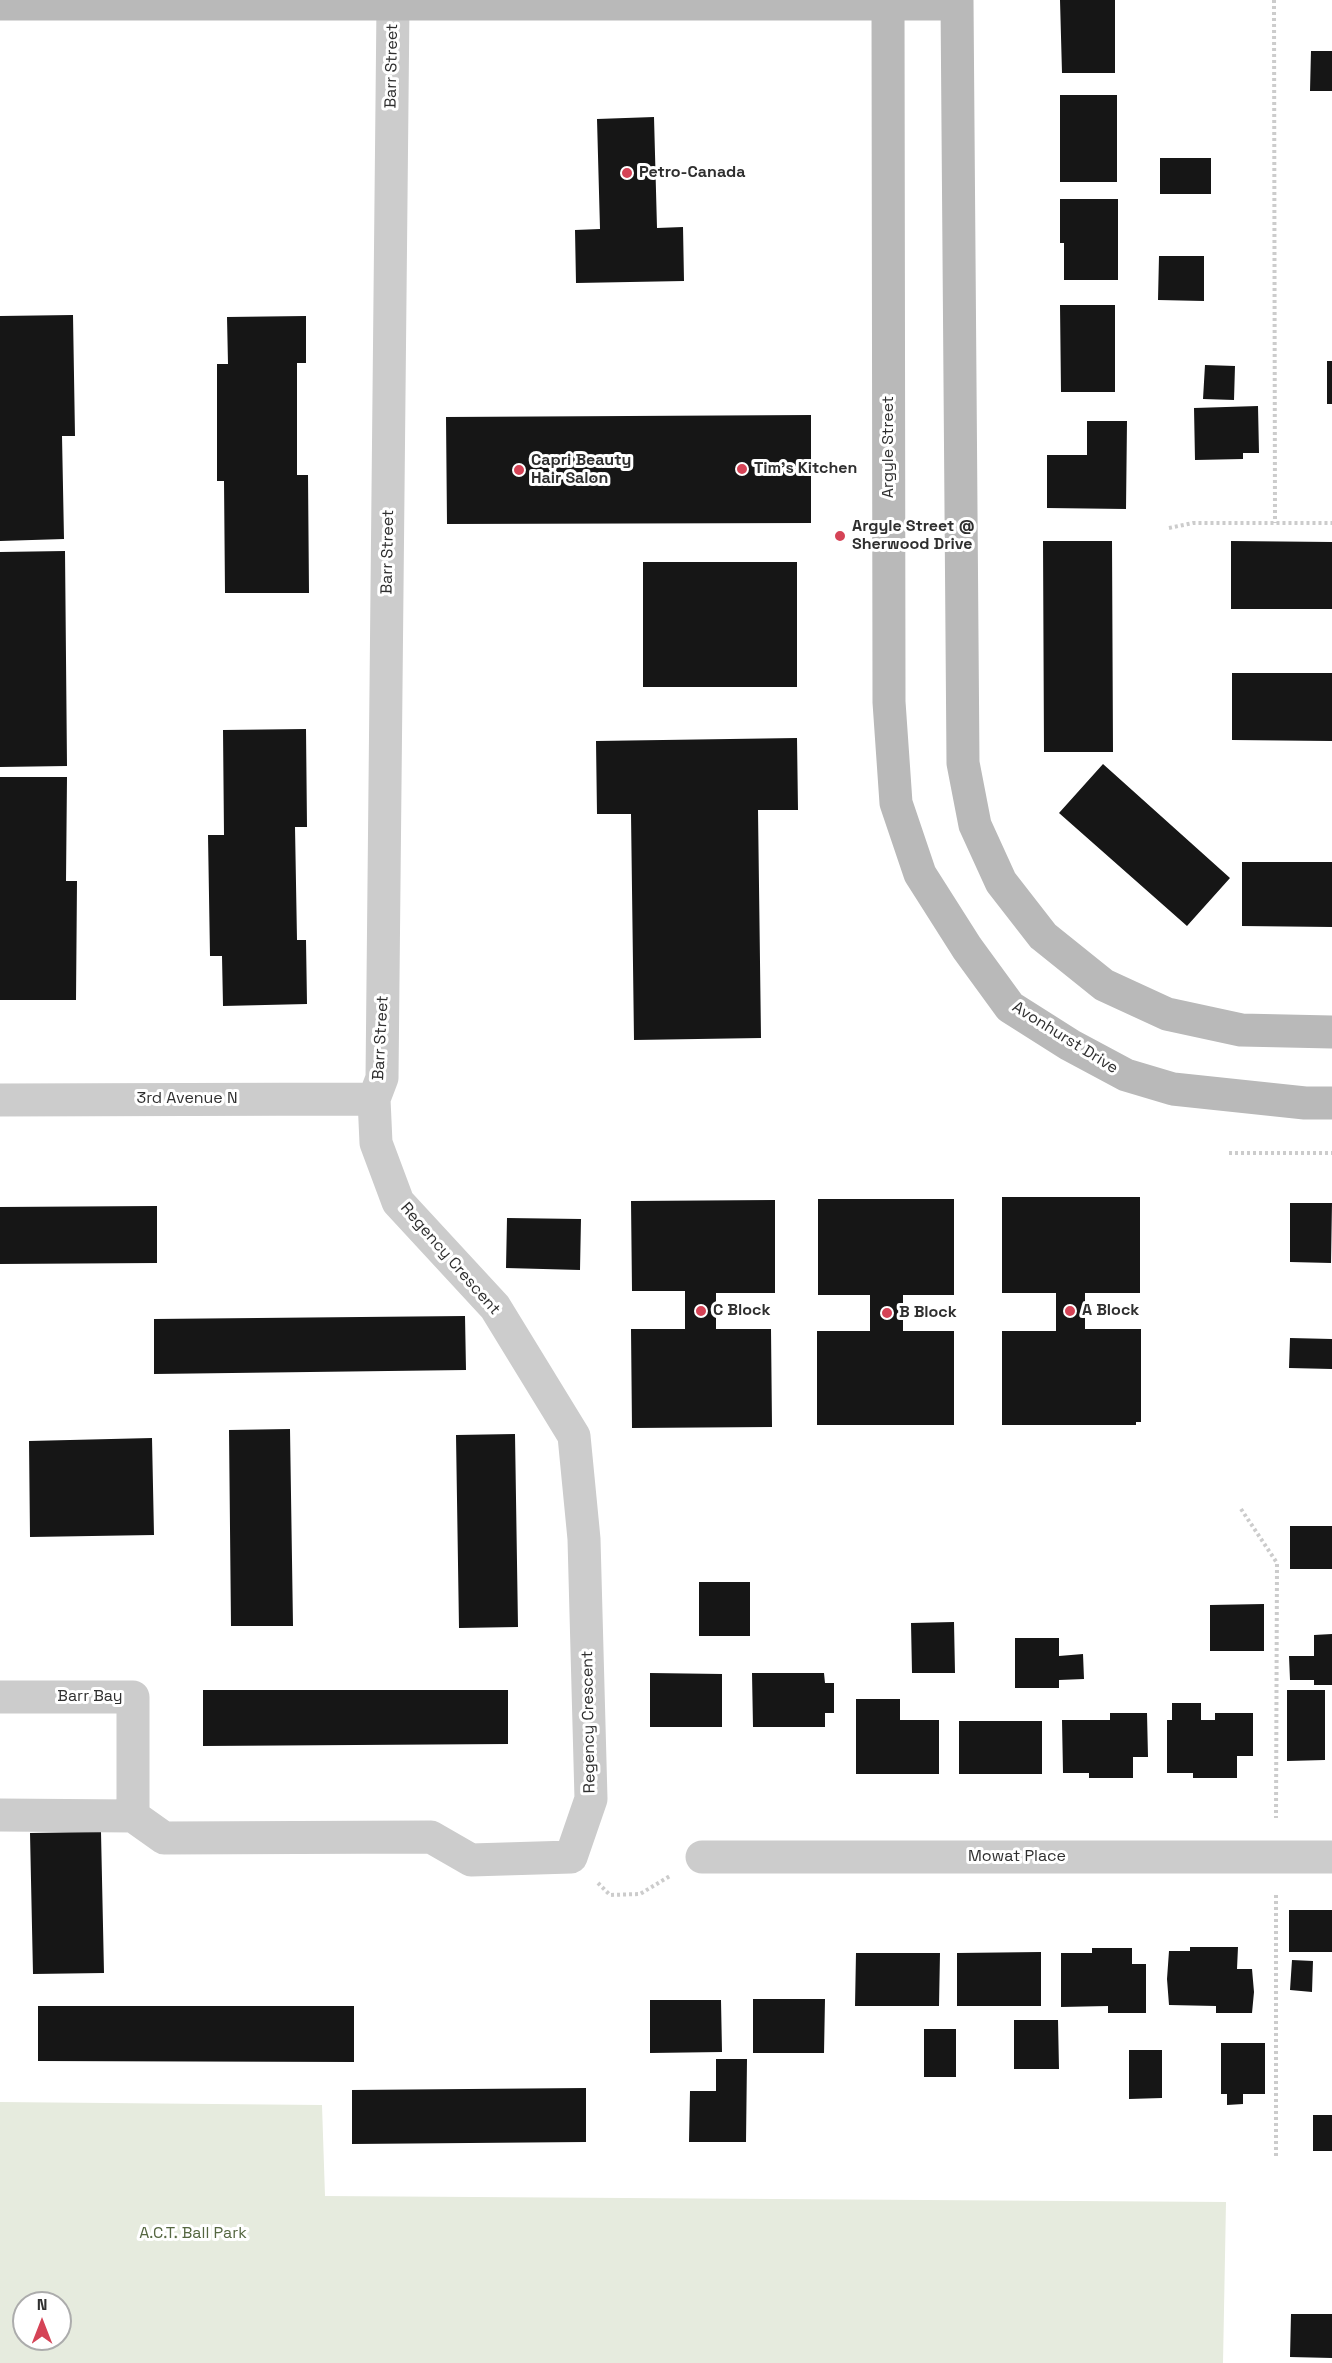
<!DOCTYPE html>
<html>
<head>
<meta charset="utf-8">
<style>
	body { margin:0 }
	#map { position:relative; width:1332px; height:2363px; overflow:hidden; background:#fff; font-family:"Space Grotesk",sans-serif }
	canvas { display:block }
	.north { position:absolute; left:12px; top:2291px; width:60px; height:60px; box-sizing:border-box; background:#fff; border:2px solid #acacac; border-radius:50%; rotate:0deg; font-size:16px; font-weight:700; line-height:24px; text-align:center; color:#2f2f2f }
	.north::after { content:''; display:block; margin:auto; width:21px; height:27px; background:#d54356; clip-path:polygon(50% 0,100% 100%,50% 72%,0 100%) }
</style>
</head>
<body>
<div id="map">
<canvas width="1332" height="2363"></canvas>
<div class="north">N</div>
</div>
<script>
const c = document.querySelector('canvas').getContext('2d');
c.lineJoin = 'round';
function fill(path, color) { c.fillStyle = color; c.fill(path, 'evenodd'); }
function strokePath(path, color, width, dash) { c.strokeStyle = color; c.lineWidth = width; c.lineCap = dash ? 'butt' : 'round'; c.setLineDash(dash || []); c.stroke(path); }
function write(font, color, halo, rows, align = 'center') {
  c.font = font + ' "Space Grotesk",sans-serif'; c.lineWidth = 6; c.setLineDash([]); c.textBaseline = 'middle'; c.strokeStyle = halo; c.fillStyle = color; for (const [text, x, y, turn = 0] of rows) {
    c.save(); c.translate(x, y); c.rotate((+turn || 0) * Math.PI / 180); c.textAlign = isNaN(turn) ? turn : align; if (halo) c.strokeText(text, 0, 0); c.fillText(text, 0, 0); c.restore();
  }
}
fill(new Path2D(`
	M0,2102L322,2105L325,2196L1226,2202L1223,2363H0ZM24,2303H60V2339H24Z`), '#e6ebde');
fill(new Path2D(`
	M1060,0H1115V73H1062Z
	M1311,51H1332V91H1310Z
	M1060,95H1117V182H1060Z
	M654,117L657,228L683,227L684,281L576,283L575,230L600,229L597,119Z
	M1160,158H1211V194H1160Z
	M1060,199H1118V280H1064V243H1060Z
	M1159,256H1204V301L1158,300Z
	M1060,305H1115V392H1061Z
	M73,315L75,436H62L64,539L0,541V316Z
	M306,316V363H297V475H308L309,593H225L224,481H217V364H228L227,317Z
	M1327,361H1332V404H1327Z
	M1205,365L1235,366L1234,400L1203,399Z
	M1258,406L1259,453H1243V459L1195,460L1194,408Z
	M811,415V523L447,524L446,417Z
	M1087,421H1127L1126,509L1047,508V455H1087Z
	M1043,541H1112L1113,752H1044Z
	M1231,541L1332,542V609H1231Z
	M65,551L67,766L0,767V552Z
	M643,562H797V687H643Z
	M1232,673H1332V741L1232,740Z
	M306,729L307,827H295L297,940H306L307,1004L223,1006L222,956H210L208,835H224L223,730Z
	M797,738L798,810H758L761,1038L634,1040L631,814H597L596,741Z
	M1103,764L1230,878L1187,926L1059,813Z
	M0,777H67L66,881H77L76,1000H0Z
	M1242,862H1332V927L1242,926Z
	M1002,1197H1140V1293H1085V1329H1141V1422H1136V1425H1002V1331H1056V1293H1002Z
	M818,1199H954V1295H903V1331H954V1425H817V1331H870V1295H818Z
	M775,1200V1293H716V1329H771L772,1427L632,1428L631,1329H685V1291H632L631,1201Z
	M1290,1203H1332L1331,1263L1290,1262Z
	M157,1206V1263L0,1264V1207Z
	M507,1218L581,1219L580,1270L506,1268Z
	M465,1316L466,1370L154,1374V1319Z
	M1290,1338L1332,1339V1369L1289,1368Z
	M290,1429L293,1626H231L229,1430Z
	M515,1434L518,1627L459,1628L456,1435Z
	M152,1438L154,1535L30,1537L29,1441Z
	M1290,1526H1332V1569H1290Z
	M699,1582H750V1636H699Z
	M1264,1604V1651H1210V1605Z
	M954,1622L955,1673H912L911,1623Z
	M1332,1634V1685H1314V1680H1290L1289,1656H1314V1635Z
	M1015,1638H1059V1656L1083,1654L1084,1679L1059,1680V1688H1015Z
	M650,1673L722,1674V1727H650Z
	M752,1673H824L825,1683H834V1713H825V1727H753Z
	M203,1690H508V1744L203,1746Z
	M1287,1690H1325V1760L1287,1761Z
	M856,1699H900V1720H939V1774H856Z
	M1172,1703H1201V1720H1215V1713H1253V1756H1237V1778H1193V1773H1167V1720H1172Z
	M1110,1713H1147L1148,1757H1133V1778H1089V1773H1063L1062,1720H1110Z
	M959,1721H1042V1774H959Z
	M101,1832L104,1973L33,1974L30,1833Z
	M1289,1910H1332V1952H1289Z
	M1190,1947H1238L1237,1969H1252L1254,1992L1252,2013H1216V2006L1169,2005L1167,1979L1169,1951H1190Z
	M1092,1948H1132V1964H1146V2013H1108V2006L1061,2007V1953H1092Z
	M1041,1952V2006H957V1953Z
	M856,1953H940L939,2006H855Z
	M1292,1960L1313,1961L1312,1992L1290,1990Z
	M753,1999H825L824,2053H753Z
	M650,2000H721L722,2052L650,2053Z
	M38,2006H354V2062L38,2061Z
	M1014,2020H1058L1059,2069H1014Z
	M924,2029H956V2077H924Z
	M1221,2043H1265V2094H1243V2104L1227,2105V2094H1221Z
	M1129,2050H1162V2098L1129,2099Z
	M716,2059H747L746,2142H689L690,2091H716Z
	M586,2088V2142L352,2144V2090Z
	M1313,2115H1332V2151H1313Z
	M1291,2314H1332V2358L1290,2357Z`), '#161616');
strokePath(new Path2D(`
	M1274,0L1275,523
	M1169,528L1193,523H1332
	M1229,1153H1332
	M1241,1509L1277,1563L1276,1818
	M598,1883L610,1895L640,1894L670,1876
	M1276,1895V2157`), '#ccc', 4, [3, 3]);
strokePath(new Path2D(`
	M0,1100L374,1099
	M0,1697H133V1816
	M0,1815L133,1816L164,1838L431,1837L471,1860L571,1857L591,1799L584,1539L574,1436L495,1307L398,1202L376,1143L374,1099L382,1078L393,4
	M702,1857H1332`), '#ccc', 33);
strokePath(new Path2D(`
	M888,0L889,702L896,803L920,874L967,948L1010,1007L1070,1045L1126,1075L1173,1089L1305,1103H1332
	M957,0L963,763L975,825L1001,882L1043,936L1104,985L1167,1014L1241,1030L1332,1032
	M0,4H957`), '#b9b9b9', 33);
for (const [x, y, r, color] of [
	[627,173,6,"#d54356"],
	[742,469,6,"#d54356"],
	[519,470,6,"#d54356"],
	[840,536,6,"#d54356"],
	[701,1311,6,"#d54356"],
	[1070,1311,6,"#d54356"],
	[887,1313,6,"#d54356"]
]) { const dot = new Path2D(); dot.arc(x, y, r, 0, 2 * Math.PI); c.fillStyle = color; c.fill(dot); strokePath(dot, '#fff', 2); }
write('16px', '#2f2f2f', '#fff', [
	["Barr Street",392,66,-89],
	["Argyle Street",889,447,-90],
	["Barr Street",388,552,-89],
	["Barr Street",381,1038,-87],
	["Avonhurst Drive",1065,1038,32],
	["3rd Avenue N",187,1099],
	["Regency Crescent",450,1259,49],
	["Barr Bay",90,1697],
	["Regency Crescent",589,1722,-91],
	["Mowat Place",1017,1857]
]);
write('bold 16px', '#2f2f2f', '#fff', [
	["Petro-Canada",639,173],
	["Capri Beauty",531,461],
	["Hair Salon",531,479],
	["Tim's Kitchen",754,469],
	["Argyle Street @",852,527],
	["Sherwood Drive",852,545],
	["C Block",713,1311],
	["A Block",1082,1311],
	["B Block",899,1313]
], 'left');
write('16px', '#556741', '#fff', [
	["A.C.T. Ball Park",193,2234]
]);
</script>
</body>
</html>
